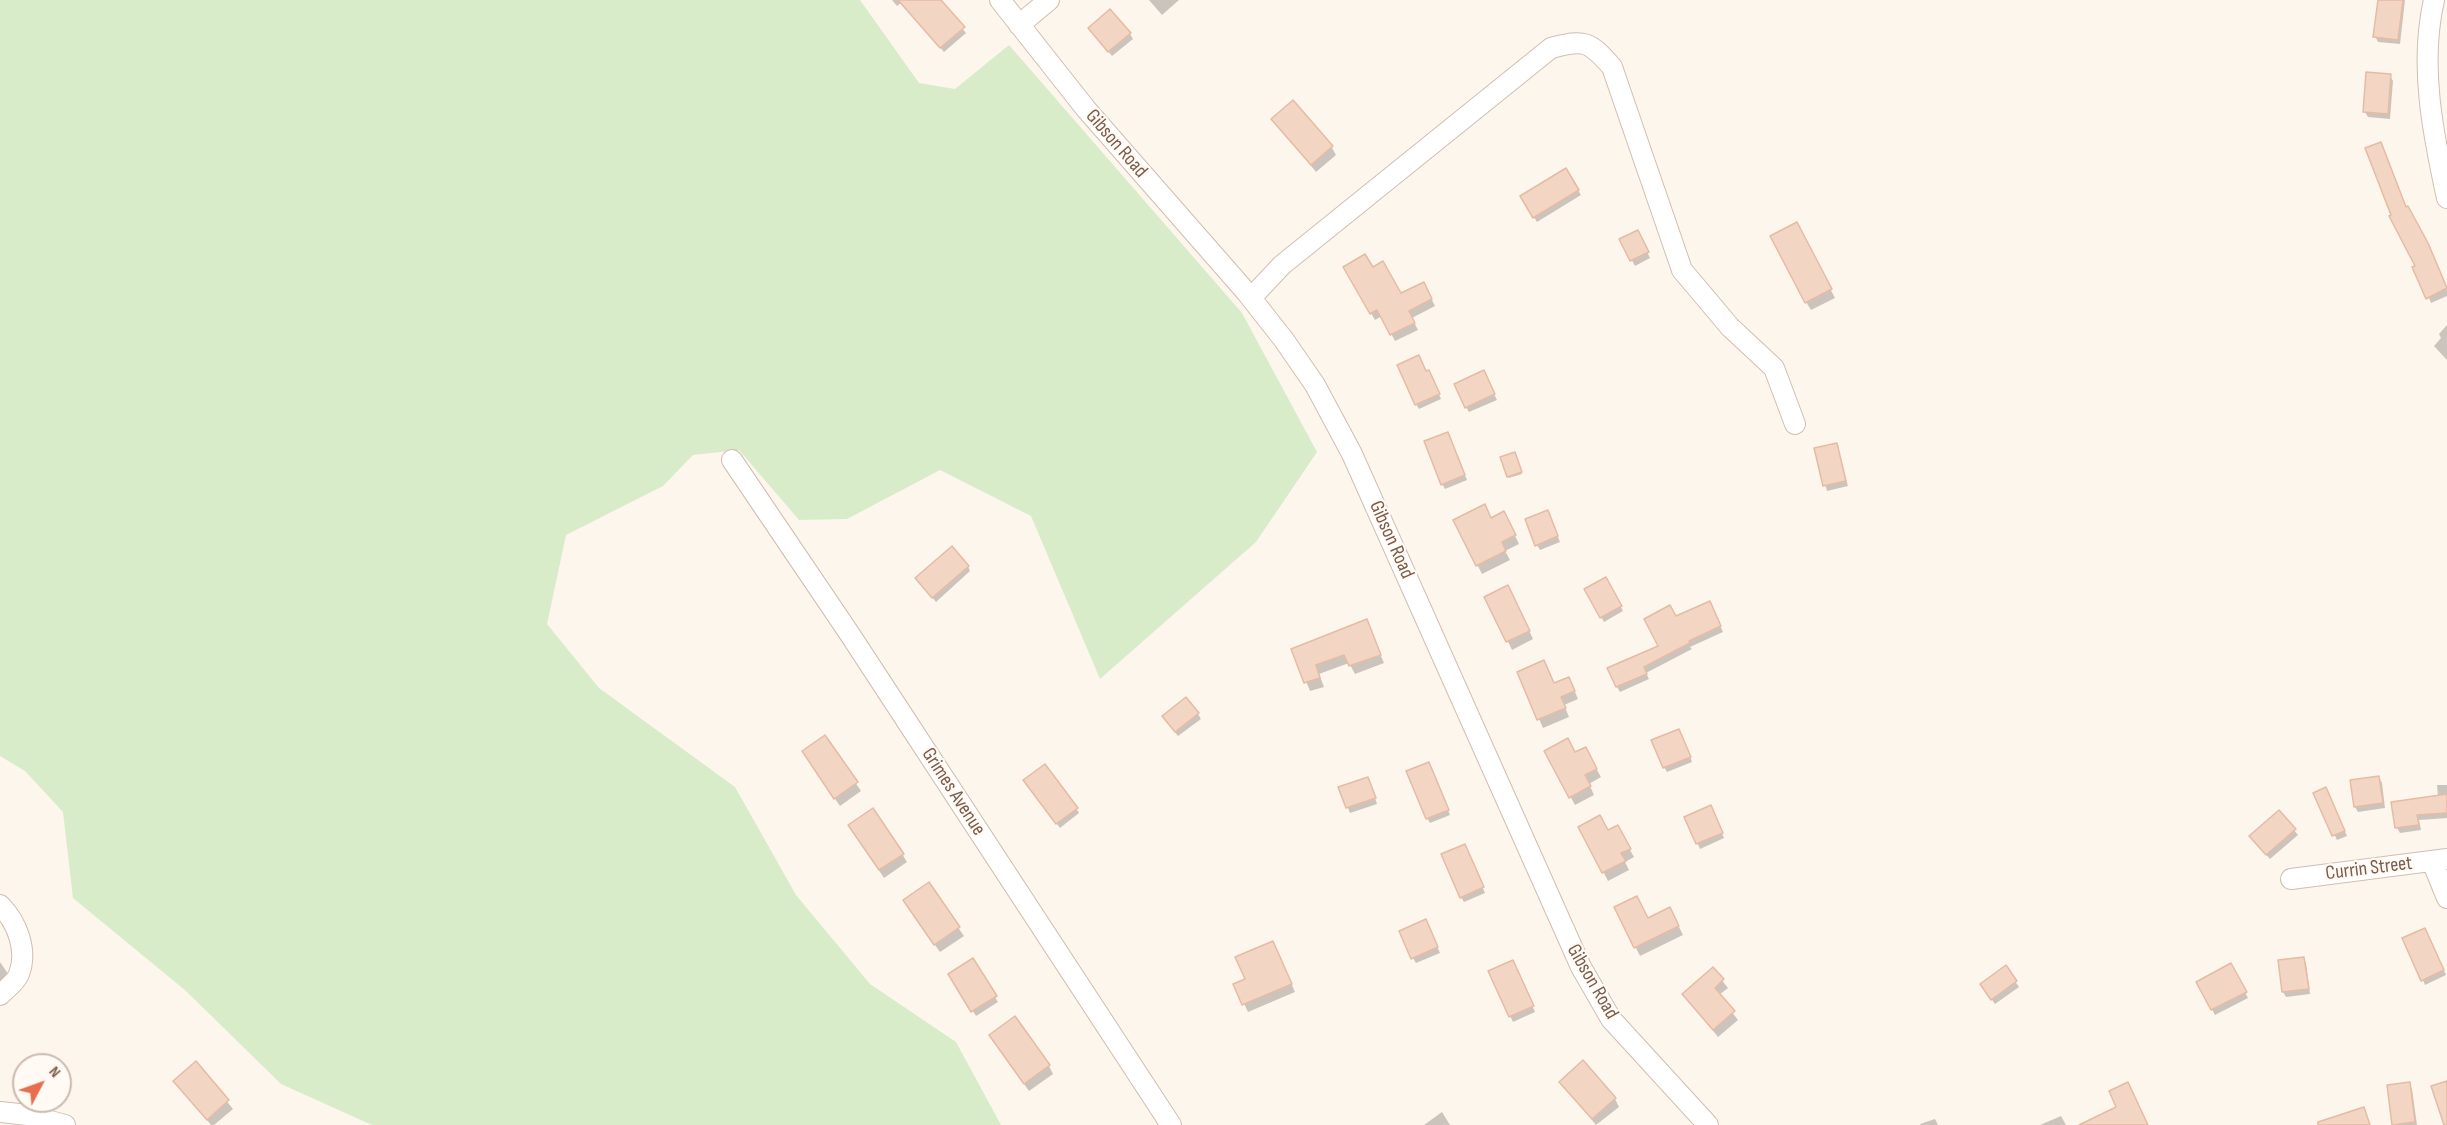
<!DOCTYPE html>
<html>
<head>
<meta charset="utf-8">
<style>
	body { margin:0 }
	#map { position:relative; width:2447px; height:1125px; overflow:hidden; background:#fdf6ec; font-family:"Sofia Sans Condensed",sans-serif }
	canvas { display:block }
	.north { position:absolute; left:12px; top:1053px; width:60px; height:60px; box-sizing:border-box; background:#fffaf3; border:2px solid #cabbb1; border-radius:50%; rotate:49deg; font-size:16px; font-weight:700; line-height:24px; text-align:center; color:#7a5c4d }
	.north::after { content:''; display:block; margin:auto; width:21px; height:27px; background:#e76f51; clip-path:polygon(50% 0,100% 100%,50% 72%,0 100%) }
</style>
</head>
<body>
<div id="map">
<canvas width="2447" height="1125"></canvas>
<div class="north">N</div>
</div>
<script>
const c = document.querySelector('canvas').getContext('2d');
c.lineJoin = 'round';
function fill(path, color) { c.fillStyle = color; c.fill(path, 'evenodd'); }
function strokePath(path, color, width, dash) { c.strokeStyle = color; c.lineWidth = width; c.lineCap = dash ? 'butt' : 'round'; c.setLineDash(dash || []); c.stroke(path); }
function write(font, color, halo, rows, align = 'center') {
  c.font = font + ' "Sofia Sans Condensed",sans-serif'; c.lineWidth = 4.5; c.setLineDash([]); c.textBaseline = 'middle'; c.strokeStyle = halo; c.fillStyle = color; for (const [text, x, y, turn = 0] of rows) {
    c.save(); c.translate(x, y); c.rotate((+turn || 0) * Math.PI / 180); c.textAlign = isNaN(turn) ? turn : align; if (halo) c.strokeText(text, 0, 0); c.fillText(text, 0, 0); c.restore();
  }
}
fill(new Path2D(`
	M0,0H860L919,83L955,89L1009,45L1242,313L1317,452L1256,542L1100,679L1031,516L940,470L847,519L799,520L739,450L693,455L663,486L566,535L547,624L599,688L735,787L796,895L870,984L956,1042L1001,1125H372L281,1084L186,991L73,898L63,812L25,771L0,756Z`), '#d8ecc9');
fill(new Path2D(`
	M892,0H939L966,33L944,52L901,3L897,6Z
	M1149,0H1179L1162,15Z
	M2379,0H2405L2400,44L2378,42L2375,36Z
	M1089,28L1130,34L1133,39L1112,56Z
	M2390,76L2393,81L2390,119L2368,117L2365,112Z
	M1273,119L1331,146L1336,155L1316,172Z
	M1565,170L1581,195L1537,222L1522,197Z
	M2410,213L2447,290V296L2431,303L2417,266Z
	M1801,232L1835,298L1811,310L1806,302Z
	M1640,237L1650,258L1635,266L1621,240Z
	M1345,268L1372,269L1400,295L1427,290L1435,306L1412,318L1418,330L1395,341L1382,316L1375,320Z
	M2447,325V360L2434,346L2441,338L2439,334Z
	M1431,377L1441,399L1419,409L1416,404Z
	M1486,377L1497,400L1469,412L1466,407Z
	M1448,434L1467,480L1445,489L1442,484Z
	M1836,445L1848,486L1827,491L1816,449Z
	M1515,455L1522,474L1509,478L1508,476Z
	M1550,517L1560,542L1540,550L1537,545Z
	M1491,519L1508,521L1519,544L1505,551L1510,560L1482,574L1455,521Z
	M968,566L970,571L936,602L920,583Z
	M1606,579L1623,611L1604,622L1586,589Z
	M1512,595L1533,639L1512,650L1486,597Z
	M1712,607L1723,632L1690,647L1692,649L1646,673L1649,679L1620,692L1617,687L1660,647L1675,618Z
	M1366,621L1384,663L1355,674L1349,663L1319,674L1324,687L1310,691L1293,650Z
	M1544,662L1555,685L1573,687L1578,699L1564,705L1569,717L1543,728L1519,673Z
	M1198,714L1201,719L1178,736L1166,721Z
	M1682,735L1692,762L1667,772L1664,767Z
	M825,737L861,791L840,806L808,760Z
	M1585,749L1601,777L1589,784L1594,795L1575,805L1546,751L1575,754Z
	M1432,769L1450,815L1430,823L1427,818Z
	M2379,777L2382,783L2385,808L2358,812L2355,807Z
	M1370,783L1377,804L1350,813L1340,788Z
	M2437,785H2447V818L2419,820L2421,830L2400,833L2397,828L2438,796Z
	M1028,786L1076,808L1079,813L1060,828Z
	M2315,794H2328L2347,836L2337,840Z
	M1713,812L1724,838L1700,849L1686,818Z
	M2279,812L2298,835L2270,859L2254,841Z
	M1580,827L1608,832L1617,827L1634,857L1625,862L1629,870L1608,881Z
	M854,833L902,854L907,862L884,878Z
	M1467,851L1485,893L1464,902L1461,897Z
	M928,884L964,936L940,952L909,909Z
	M1616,908L1648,920L1674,917L1683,935L1640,956Z
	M1428,926L1440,953L1416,963L1413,958Z
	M2427,934L2446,975L2425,985L2423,980Z
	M1273,943L1295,992L1248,1012L1235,984L1247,979Z
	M2303,958L2306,963L2310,994L2286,997L2283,992Z
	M972,960L998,1002L976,1016L950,974Z
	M0,962L13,981L0,995Z
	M2231,965L2248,998L2215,1015L2198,982Z
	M1515,967L1535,1012L1513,1022L1490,972Z
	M2006,968L2019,987L1995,1004L1985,990Z
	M1713,969L1728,988L1719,995L1738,1020L1718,1037L1684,994Z
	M995,1043L1049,1066L1053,1074L1029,1091Z
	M196,1064L233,1109L214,1125H211L175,1081Z
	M1561,1082L1615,1099L1619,1107L1596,1125Z
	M2409,1084L2412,1089L2417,1125H2394L2389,1086Z
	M1442,1112L1450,1125H1424Z
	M2061,1116L2066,1125H2040Z
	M1935,1119L1938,1125H1921L1920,1124Z`), '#0003');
const building = new Path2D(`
	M898,0H941L965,27L940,48Z
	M2378,0H2403L2398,40L2373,37Z
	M1110,9L1131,33L1108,52L1088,28Z
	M2366,72L2391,74L2388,114L2363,112Z
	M1293,100L1333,146L1311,165L1271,119Z
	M2381,142L2406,207L2408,206L2428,243L2447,288L2426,299L2412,267L2415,266L2389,216L2391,215L2365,148Z
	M1566,168L1579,190L1533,218L1520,196Z
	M1797,222L1832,289L1805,303L1770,236Z
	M1638,230L1649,252L1630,261L1619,239Z
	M1365,254L1373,267L1383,261L1401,293L1424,282L1432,299L1409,311L1415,323L1390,335L1377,310L1370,314L1343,267Z
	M1419,355L1426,371L1429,370L1440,394L1415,405L1397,365Z
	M1484,370L1495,394L1465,408L1454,384Z
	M1448,432L1465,475L1441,485L1424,441Z
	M1837,443L1846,481L1823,486L1814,448Z
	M1515,452L1522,472L1507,477L1500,457Z
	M1485,504L1491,518L1504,511L1516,535L1502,542L1506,551L1476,566L1453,520Z
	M1548,510L1558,536L1535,546L1525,519Z
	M952,546L969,566L932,598L915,578Z
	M1606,577L1622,606L1600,618L1584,589Z
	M1508,585L1530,631L1506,642L1484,597Z
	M1710,601L1721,626L1689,641L1690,643L1644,667L1647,674L1616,687L1607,668L1658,646L1644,619L1670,605L1676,616Z
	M1367,619L1381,655L1349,666L1344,655L1316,665L1320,678L1304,683L1291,649Z
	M1544,660L1554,683L1569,677L1575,691L1561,697L1566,708L1537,720L1517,672Z
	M1186,697L1199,713L1175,732L1162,716Z
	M1679,729L1691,757L1663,768L1651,740Z
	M825,735L858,782L834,799L802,751Z
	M1568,738L1575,752L1586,747L1597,769L1585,775L1591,786L1569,798L1544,751Z
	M1429,762L1449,810L1426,819L1406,771Z
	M1045,764L1078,808L1056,824L1023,780Z
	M2379,776L2383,803L2354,807L2350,780Z
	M1368,777L1376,798L1346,808L1338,787Z
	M2326,787L2345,831L2332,836L2313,793Z
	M2447,794V813L2417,815L2419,825L2395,828L2391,802Z
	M1711,805L1723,833L1696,844L1684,817Z
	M873,808L904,854L879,870L848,825Z
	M2279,810L2296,829L2266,855L2249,836Z
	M1600,815L1608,830L1618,825L1631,849L1621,853L1626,861L1602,873L1578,827Z
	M1465,844L1484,887L1460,898L1441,854Z
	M929,882L960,927L934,945L903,900Z
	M1637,896L1648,918L1670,907L1679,926L1634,948L1614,907Z
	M1426,919L1438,947L1411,959L1399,931Z
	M2425,928L2444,970L2421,981L2402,938Z
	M1273,941L1292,984L1242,1005L1233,984L1245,979L1235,957Z
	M2304,957L2309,989L2282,992L2278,960Z
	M973,958L997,996L971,1012L948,974Z
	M1513,960L1534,1006L1509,1017L1488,971Z
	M2231,963L2247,992L2211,1010L2196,982Z
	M2006,965L2017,981L1991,1000L1980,984Z
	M1713,967L1724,979L1715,988L1735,1011L1713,1030L1682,994Z
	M1015,1016L1050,1065L1024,1084L989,1035Z
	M1583,1060L1616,1098L1592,1119L1559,1082Z
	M196,1061L229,1100L207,1120L173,1081Z
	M2447,1081V1125H2444L2431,1086Z
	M2128,1082L2148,1125H2079L2116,1107L2109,1091Z
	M2410,1082L2415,1122L2392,1125L2387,1085Z
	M2364,1107L2370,1125H2318V1122Z`);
fill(building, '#f3d5c3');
strokePath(building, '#e6bba3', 1.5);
const minor = new Path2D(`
	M1000,0L1086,109L1247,293L1284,340L1315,385L1352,454L1581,967L1611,1019L1708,1125
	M2434,0C2419,65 2433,134 2447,198
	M1019,25L1049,0
	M1251,298L1282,265L1551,48C1585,39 1589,41 1612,67L1682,270L1730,327L1774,368L1795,424
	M732,460L849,633L1171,1125
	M2432,861L2447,898
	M2291,879L2447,859
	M0,905C17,922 28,950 19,974C16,982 6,989 0,995
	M0,1112L28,1115L65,1125`);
strokePath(minor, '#d1beb0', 22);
strokePath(minor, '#fff', 20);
write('20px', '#7a5c4d', '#fffaf3', [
	["Gibson Road",1116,144,49],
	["Gibson Road",1391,540,66],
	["Grimes Avenue",953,792,57],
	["Currin Street",2369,869,-7],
	["Gibson Road",1592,982,60]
]);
</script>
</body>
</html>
